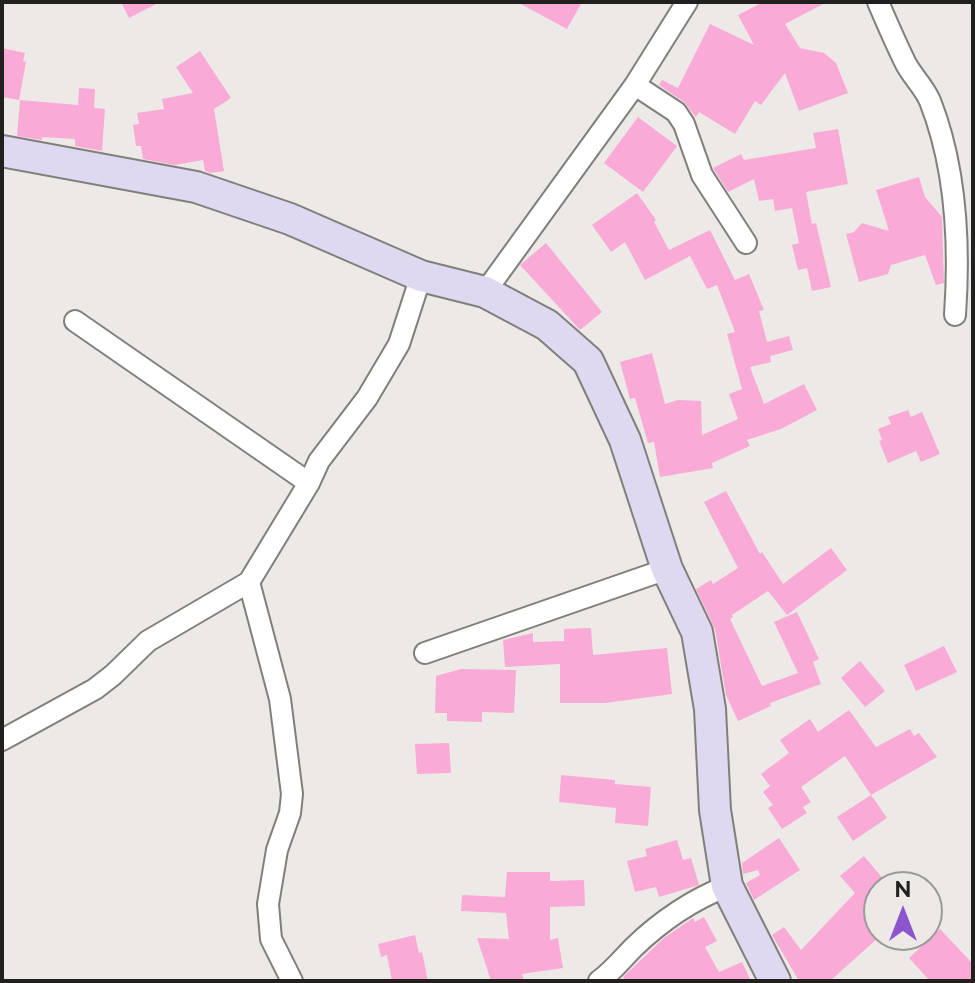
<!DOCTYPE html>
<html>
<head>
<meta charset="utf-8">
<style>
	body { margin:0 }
	#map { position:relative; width:975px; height:983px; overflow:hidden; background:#ece9e6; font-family:Raleway,sans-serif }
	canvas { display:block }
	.frame { position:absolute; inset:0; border:4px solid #21201f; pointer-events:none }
	.north { position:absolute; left:863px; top:871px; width:80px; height:80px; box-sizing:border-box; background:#ece9e6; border:2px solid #9b9996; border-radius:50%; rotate:0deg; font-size:22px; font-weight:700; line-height:32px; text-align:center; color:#21201f }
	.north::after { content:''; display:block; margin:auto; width:28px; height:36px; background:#8d55cd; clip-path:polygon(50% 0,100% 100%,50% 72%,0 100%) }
</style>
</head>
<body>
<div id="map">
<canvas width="975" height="983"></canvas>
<div class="frame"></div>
<div class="north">N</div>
</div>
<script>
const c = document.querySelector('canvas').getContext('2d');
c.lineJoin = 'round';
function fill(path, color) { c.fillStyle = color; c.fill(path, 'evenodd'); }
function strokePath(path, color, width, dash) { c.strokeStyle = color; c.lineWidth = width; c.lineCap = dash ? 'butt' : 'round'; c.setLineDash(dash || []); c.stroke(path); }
fill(new Path2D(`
	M121,2H160L129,18Z
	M517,2H582L567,29Z
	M763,2H827L785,24L800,48L824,53L836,63L848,93L799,111L785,73L761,105L755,101L735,134L699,112L696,117L694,115L684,102L659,85L662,80L678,88L710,24L754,45L738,15Z
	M2,48L25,53L23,61L26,62L19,100L2,97Z
	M200,51L231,98L214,109L224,171L211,173L205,171L203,160L175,165L143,159L141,146H136L133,125L139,124L137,113L164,109L162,99L193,93L176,67Z
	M79,88L95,89L94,108L105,109L102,151L75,146V139L42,137V140L17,136L20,100L78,105Z
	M638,117L677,146L643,192L604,163Z
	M838,129L848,184L806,192L812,224L816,223L831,287L812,291L807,268L798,270L792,245L799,243L792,208L775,211L773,199L759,201L754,179L728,192L713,168L741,154L744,160L816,148L813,133Z
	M919,177L925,197L942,217L944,283L936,285L925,255L891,265L888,274L859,282L846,234L854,232L862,223L889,231L876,190Z
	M637,193L656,220L654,222L669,250L710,230L735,280L749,274L764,310L759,311L767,342L789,336L793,350L770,356L771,362L750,367L764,404L804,384L817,410L781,429L747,440L750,446L712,463L713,468L660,477L654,442L648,443L635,398L630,399L620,362L652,353L665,404L678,400L701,401L702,435L738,419L729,394L742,389L727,334L735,332L717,285L707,289L690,256L645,280L625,242L611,252L592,225Z
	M546,243L602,312L580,330L520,265Z
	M908,410L911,417L922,412L940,454L921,462L916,451L888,463L879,441L882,440L878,429L891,424L888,417Z
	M726,491L760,554L762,552L783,584L831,548L847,570L787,615L768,591L732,615L733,617L730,619L762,686L798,673L774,622L797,612L819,659L813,662L821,684L770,703L771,706L738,721L726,695L715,629L696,589L711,580L713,584L738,568L704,502Z
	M591,628L593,655L667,648L672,694L605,703H560V664L505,667L503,640L533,633V642L564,641V629Z
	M944,646L957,672L916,691L904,665Z
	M860,661L885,691L865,707L841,678Z
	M461,669L516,670L514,713L482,712V722L447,721V713H435L436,676Z
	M849,710L876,747L910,729L914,736L919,733L937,757L871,795L845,756L801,787L811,802L803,807L807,813L782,829L768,808L773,805L763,792L770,786L761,774L789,753L780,740L810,719L818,732Z
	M449,743L451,773L417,774L415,744Z
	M561,775L615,780V784L651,787L648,826L615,823L616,808L559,802Z
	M871,795L887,818L853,841L837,817Z
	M779,838L800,870L754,900L746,883L760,875L758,870L743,874L742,863Z
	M677,840L683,860L691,858L699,885L659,897L656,887L635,892L627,861L647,856L645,849Z
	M864,856L890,887H879V937L830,981H799L772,935L784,927L801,950L855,893L840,876Z
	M507,872H550V881L584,880L585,906L550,907V940L558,938L563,968L522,974L524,981H491L477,938L509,939L506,913L461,911L462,895L505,897Z
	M704,917L717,941L705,947L719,972L742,962L751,981H626L623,977L664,938L693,918L695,922Z
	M940,929L973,964V981H930L909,958Z
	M415,935L419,953L422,952L428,981H392L387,955L381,957L378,944Z`), '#faaad6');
const street = new Path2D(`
	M878,2C887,23 896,44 906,64C913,77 924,87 930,101C956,167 960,244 955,315
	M635,85L676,112L684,124L702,175L746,243
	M485,292L635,85L687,2
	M75,321L309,483
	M249,582L280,699L292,794L290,813L277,850L268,904L271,939L292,981
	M425,653L667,569
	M2,740L95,689L113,675L148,641L249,582L309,483L319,461L367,398L399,344L421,276
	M599,981C613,971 622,959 634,947C662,920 692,900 727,886`);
const secondary = new Path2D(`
	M2,151L196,187L290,219L421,276L485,292L547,325L588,361L625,440L667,569L697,632L710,709L715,810L727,886L775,981`);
strokePath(street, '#817f7b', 24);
strokePath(secondary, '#817f7b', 34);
strokePath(street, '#fff', 20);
strokePath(secondary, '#ded8f1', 30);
</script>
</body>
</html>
